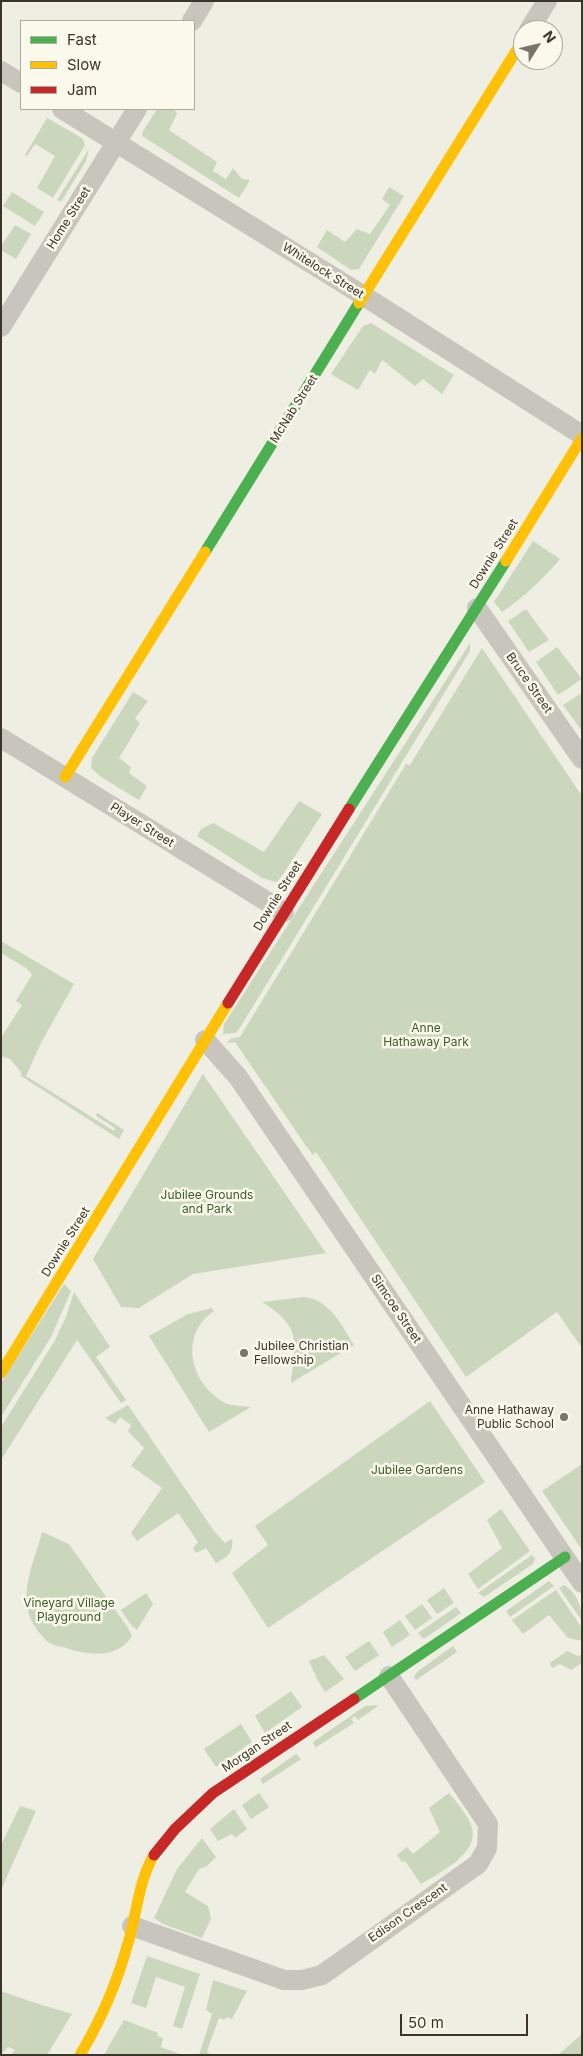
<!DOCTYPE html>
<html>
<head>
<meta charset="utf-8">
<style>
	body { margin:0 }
	#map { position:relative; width:583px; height:2056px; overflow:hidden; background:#efeee3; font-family:Inter,sans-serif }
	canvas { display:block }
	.frame { position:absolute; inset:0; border:2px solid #3a3429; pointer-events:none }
	.legend { position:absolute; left:20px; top:20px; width:175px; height:90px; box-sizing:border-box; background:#fbf9eb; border:1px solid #aeaa9d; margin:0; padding:6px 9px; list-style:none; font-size:15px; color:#3a3429 }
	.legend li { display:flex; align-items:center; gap:10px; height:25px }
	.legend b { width:25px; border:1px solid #aeaa9d }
	.north { position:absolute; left:513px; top:20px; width:50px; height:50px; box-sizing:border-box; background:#fbf9eb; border:1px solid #aeaa9d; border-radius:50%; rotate:54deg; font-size:14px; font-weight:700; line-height:20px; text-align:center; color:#3a3429 }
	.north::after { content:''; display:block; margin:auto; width:18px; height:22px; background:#79756a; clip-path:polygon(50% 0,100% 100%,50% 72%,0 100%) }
	.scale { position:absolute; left:400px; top:2014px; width:128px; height:22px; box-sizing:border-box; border:2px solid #3a3429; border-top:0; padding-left:6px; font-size:15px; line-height:18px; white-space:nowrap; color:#3a3429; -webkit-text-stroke:4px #fbf9eb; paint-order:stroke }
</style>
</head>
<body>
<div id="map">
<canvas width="583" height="2056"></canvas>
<div class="frame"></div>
<ul class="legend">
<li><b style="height:6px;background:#4caf50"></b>Fast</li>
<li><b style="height:6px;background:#ffc107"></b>Slow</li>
<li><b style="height:6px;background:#c62828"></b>Jam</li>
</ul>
<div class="north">N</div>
<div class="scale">50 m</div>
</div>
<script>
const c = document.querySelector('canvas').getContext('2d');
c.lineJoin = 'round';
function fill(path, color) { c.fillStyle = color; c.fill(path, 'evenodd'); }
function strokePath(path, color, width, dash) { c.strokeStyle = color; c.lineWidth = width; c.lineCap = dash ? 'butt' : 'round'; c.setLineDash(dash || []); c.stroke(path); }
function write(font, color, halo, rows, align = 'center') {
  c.font = font + ' Inter,sans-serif'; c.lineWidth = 5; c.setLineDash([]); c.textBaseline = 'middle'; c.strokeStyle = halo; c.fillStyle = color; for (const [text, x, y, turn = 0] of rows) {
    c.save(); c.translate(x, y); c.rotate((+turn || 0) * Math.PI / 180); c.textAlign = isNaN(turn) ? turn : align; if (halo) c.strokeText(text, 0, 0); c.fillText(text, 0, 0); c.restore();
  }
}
fill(new Path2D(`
	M157,109H174L177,114L169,130L217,162L213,171L226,179L233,168L242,179L250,180L239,198L142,136L143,131Z
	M47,118L82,138L85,145L53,198L37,188L55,156L35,144L27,156L25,155Z
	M89,149L86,161L61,202L57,200Z
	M389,187L404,196L359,269L351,270L317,247L327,230L345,242L357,229L370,234L390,205L382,199Z
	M12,192L44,212L35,226L3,206Z
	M15,225L31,234L16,259L1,250V246Z
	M371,323L454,375L442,394L423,379L415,386L382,360L375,374L370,370L358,390L331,374L363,326Z
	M533,541L560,559C542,580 524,597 502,612L494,602Z
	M526,609L549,640L529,652L508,621Z
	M470,643V651L241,1026L236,1033L223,1034L224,1024Z
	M557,647L582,679L558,695L536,662Z
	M482,648L582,796V1348L557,1312L466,1377L316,1152L313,1155L306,1146L235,1042L227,1043L230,1039L240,1037L406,764L410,765Z
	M133,692L148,701L135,718L140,723L119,758L131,767L129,773L147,786L139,800L101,777L91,768L92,758Z
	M580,694L582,696V731L563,705Z
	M299,801L322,814L284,873L277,882L262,878L197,836L201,829L213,823L264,852Z
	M1,941L74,984L41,1043L26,1076L114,1131L115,1128L96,1116L97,1113L124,1130L119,1139L21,1076V1072L10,1059L1,1056V1038L22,1005L16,1001L32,975L26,968L1,953Z
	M203,1074L326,1253L193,1274L139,1308L121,1307L93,1259Z
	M64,1284L71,1291L51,1337L1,1417V1383Z
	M74,1292L110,1347L96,1357L126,1400L121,1403L77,1340L1,1460V1427L54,1342L66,1317Z
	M304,1297C332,1301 340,1324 354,1345L291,1383C296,1342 302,1327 262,1302Z
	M212,1308L214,1311C183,1331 187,1374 215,1396C219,1399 223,1403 228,1404C235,1406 243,1406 251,1407L209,1432L149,1336L188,1314Z
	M430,1401L485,1482L268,1628L232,1573L268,1545L255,1526Z
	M128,1405L214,1531L225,1543L232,1539C234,1552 227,1558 216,1563L206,1548L196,1553L193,1548L198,1542L178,1513L137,1541L131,1533L162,1488L131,1466L144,1448L128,1431L131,1425L120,1417L115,1424L105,1418Z
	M582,1464V1550L542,1491Z
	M501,1509L530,1551L478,1589L468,1574L502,1548L487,1520Z
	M42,1532L69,1544L128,1628L132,1636C118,1660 85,1655 63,1647C58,1646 52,1645 48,1642C39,1634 30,1622 28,1610C22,1585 36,1556 42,1532Z
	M532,1555L535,1559L533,1564L484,1597L478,1593Z
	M549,1581L554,1586L510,1617L506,1611Z
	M564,1585C577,1593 582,1606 582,1621L559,1588Z
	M444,1588L454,1603L437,1614L427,1600Z
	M556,1590L582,1628V1641L568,1638L549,1615L523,1634L512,1620Z
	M146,1593L153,1604L137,1630L131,1625L121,1610Z
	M422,1604L432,1618L415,1630L405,1616Z
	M456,1607L461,1613L424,1639L418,1633Z
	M400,1620L410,1635L392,1647L383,1632Z
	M369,1641L379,1655L355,1671L345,1657Z
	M453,1646L457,1652L416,1680L414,1677L418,1671Z
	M567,1651L578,1656L582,1654V1663L571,1670L560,1664L552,1668L550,1663Z
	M324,1655L344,1679L325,1692L317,1679L309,1661Z
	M291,1691L302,1707L265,1733L255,1716Z
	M376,1705L378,1706L358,1720L355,1716L351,1719L354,1723L315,1748L313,1742L365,1706Z
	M241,1724L252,1742L216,1767L204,1749Z
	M296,1754L301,1759L263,1784L260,1779Z
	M259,1793L269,1807L251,1819L242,1805Z
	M449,1793C457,1803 469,1816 472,1828C479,1854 439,1873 421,1884L405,1861L402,1862L397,1855L407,1847L413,1854L440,1832L429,1808Z
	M20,1806L36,1811L1,1890V1845Z
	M234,1809L247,1829L235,1838L232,1834L218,1841L210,1829Z
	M202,1838L216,1857L207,1866L199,1869L185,1892L208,1906L211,1919L202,1938L163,1924L154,1918L177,1869Z
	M147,1956L200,1974L182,2029L173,2026L185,1987L156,1977L146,2008L131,2003Z
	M213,1980L247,1991L232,2019L226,2017L225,2020L219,2018L207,2051L210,2055H199L212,2014L206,2010Z
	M1,1991L29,2001L72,2014L47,2055H11L15,2050L8,2047L1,2055Z
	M124,2020L158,2033L157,2036L163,2038L161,2047L182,2055H104Z
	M582,2034V2055H558Z`), '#cad7bc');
strokePath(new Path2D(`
	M192,21L204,1
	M529,30L547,1
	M1,71L21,83
	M62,109L364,296L582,435
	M1,327L137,109
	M477,608L582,759
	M1,738L284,912
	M205,1040L238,1077L582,1583
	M132,1926L284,1980H302L322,1975L478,1864L487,1848L488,1824L389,1676`), '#c8c5bc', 20);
strokePath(new Path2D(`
	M205,552L359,303
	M349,809L506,561
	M354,1699L565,1557`), '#4caf50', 11);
strokePath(new Path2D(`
	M359,303L523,40
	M506,561L582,438
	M65,777L205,552
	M1,1373L228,1003
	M80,2055C101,2020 117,1983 128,1943C137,1914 138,1882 154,1855`), '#ffc107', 11);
strokePath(new Path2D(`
	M228,1003L349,809
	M154,1855L175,1829L213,1793L354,1699`), '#c62828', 11);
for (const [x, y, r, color] of [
	[244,1353,5,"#79756a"],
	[564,1417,5,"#79756a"]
]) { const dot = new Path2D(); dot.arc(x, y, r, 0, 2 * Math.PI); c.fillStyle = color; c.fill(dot); strokePath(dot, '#fbf9eb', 2); }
write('12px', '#3a3429', '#fbf9eb', [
	["Home Street",69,218,-58],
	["Whitelock Street",323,271,32],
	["McNab Street",294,409,-58],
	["Downie Street",494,554,-58],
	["Bruce Street",529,683,55],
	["Player Street",142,825,32],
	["Downie Street",278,896,-58],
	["Downie Street",66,1242,-58],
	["Simcoe Street",396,1309,56],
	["Morgan Street",257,1747,-34],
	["Edison Crescent",408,1913,-35]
]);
write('12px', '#3a5a2c', '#fbf9eb', [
	["Anne",426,1028],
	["Hathaway Park",426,1042],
	["Jubilee Grounds",207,1195],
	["and Park",207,1209],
	["Jubilee Gardens",417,1470],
	["Vineyard Village",69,1603],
	["Playground",69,1617]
]);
write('12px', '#3a3429', '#fbf9eb', [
	["Jubilee Christian",254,1346],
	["Fellowship",254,1360],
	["Anne Hathaway",554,1410,"right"],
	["Public School",554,1424,"right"]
], 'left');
</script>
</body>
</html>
